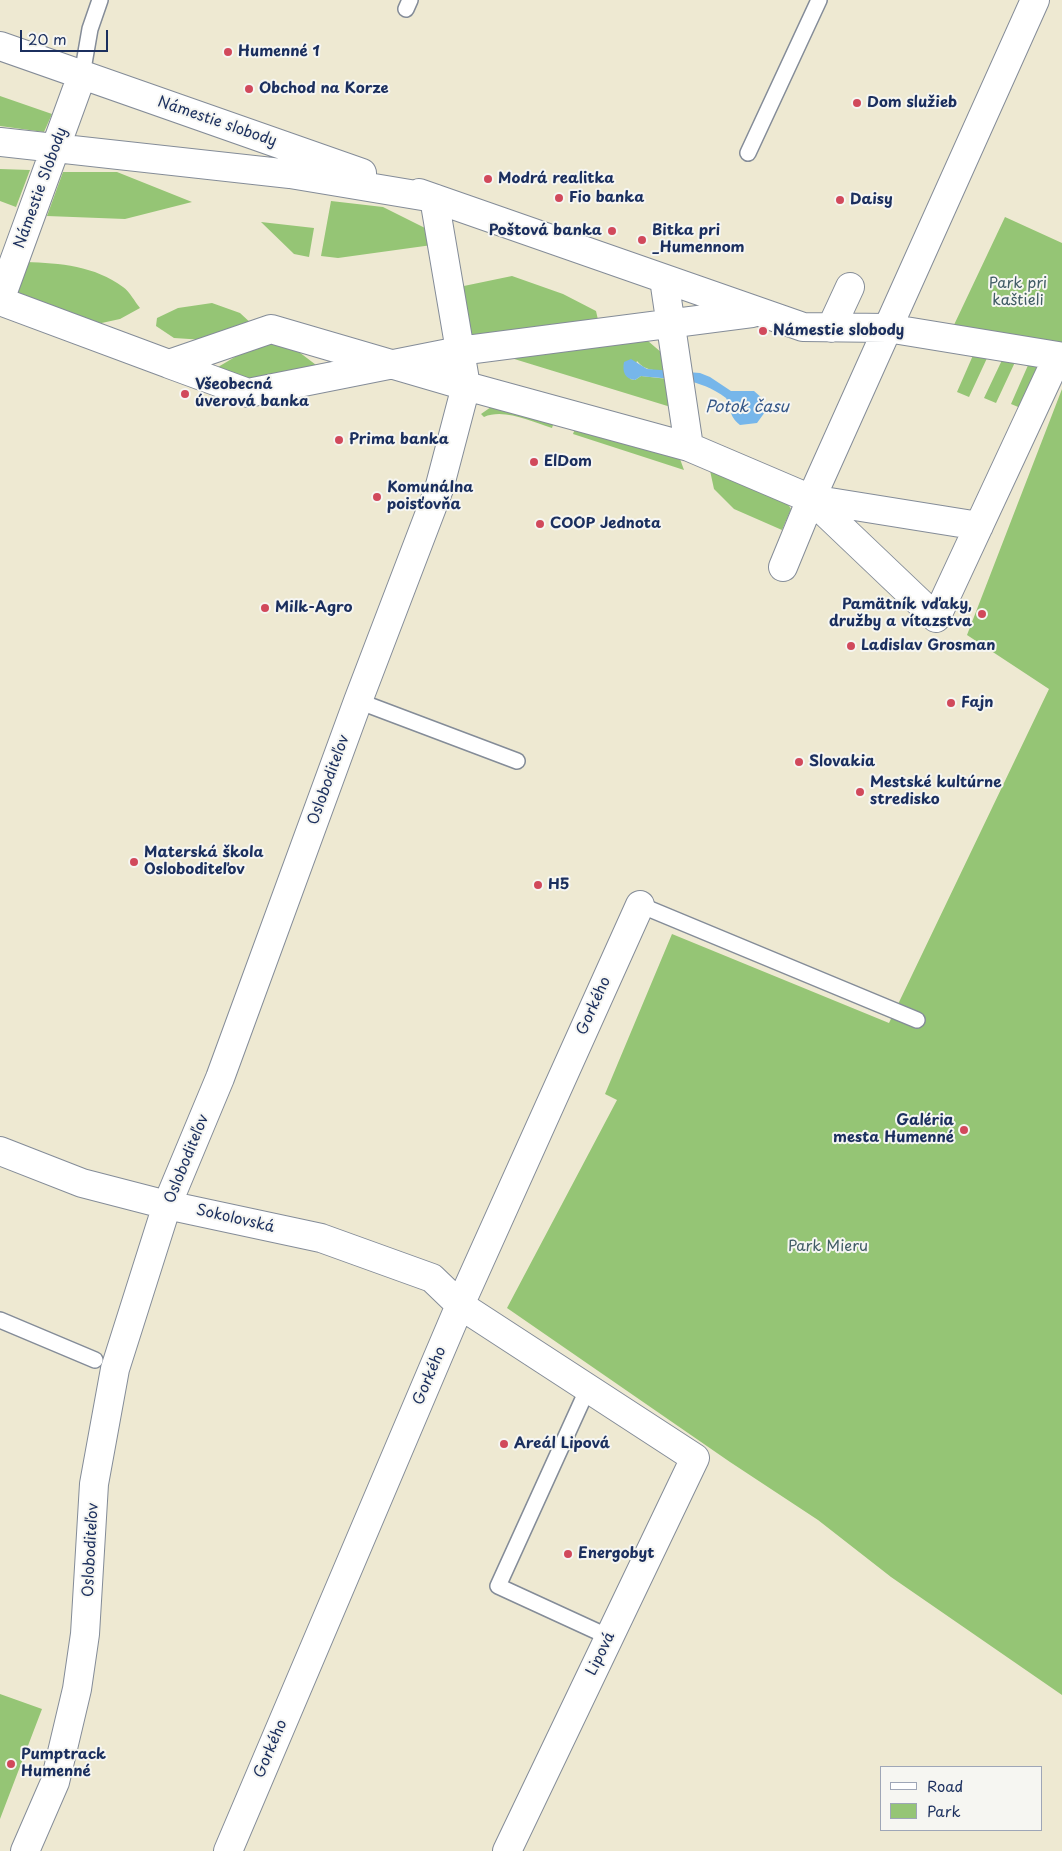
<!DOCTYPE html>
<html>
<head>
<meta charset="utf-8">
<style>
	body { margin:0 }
	#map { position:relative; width:1062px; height:1851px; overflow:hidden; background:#eee9d2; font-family:"Playpen Sans",sans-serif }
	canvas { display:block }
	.legend { position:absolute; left:880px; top:1766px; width:162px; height:65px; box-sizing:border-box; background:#f6f6f2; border:1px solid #9ea6b7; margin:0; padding:6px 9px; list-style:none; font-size:15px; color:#1b2f5e }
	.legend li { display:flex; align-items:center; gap:10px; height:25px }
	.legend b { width:25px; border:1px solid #9ea6b7 }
	.scale { position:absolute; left:20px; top:30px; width:88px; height:22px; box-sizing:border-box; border:2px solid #1b2f5e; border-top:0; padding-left:6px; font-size:15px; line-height:18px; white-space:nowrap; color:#1b2f5e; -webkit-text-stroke:4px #f6f6f2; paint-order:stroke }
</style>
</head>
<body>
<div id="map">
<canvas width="1062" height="1851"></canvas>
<ul class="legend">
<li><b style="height:6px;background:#fff"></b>Road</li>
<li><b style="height:14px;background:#95c575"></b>Park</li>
</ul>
<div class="scale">20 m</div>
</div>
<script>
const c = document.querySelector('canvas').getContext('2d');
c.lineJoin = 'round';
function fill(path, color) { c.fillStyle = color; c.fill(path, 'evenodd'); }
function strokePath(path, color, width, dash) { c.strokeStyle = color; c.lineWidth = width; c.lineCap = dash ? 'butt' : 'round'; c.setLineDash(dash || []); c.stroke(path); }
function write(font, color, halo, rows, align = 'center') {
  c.font = font + ' "Playpen Sans",sans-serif'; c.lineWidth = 4; c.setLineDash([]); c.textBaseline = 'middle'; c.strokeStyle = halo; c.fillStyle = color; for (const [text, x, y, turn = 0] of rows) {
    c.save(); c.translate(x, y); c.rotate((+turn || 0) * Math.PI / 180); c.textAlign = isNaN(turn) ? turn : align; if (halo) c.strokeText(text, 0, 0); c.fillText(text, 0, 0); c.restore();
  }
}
fill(new Path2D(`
	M0,96L52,114L44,132L0,126Z
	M0,169L30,170L16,207L0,201Z
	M63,172H117L192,202L125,219L47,216Z
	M331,201L383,207L429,230L432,245L338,258L321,256Z
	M1005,217L1062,243V345L953,327Z
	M261,222L314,228L309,257L294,254Z
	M26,262C60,263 95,266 123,287C130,292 135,302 140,308L120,319L97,324L14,294Z
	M512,276L563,294L596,311L599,324L467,342L459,287Z
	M212,303L240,313L253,325L205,340L174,338L156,326L157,318L178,308Z
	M641,335L662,353L666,371C654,370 645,371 637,361L630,379L635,380L641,376L668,379L674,408L511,358Z
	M282,339L320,368L248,384L213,370L245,351Z
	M974,353L988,356L969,397L957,392Z
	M1003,358L1016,360L996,403L984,398Z
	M1029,363L1043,366L1023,409L1011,404Z
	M1062,389V1695L891,1577L818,1520L730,1462L507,1308L617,1100L605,1094L672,934L889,1023L1049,689L967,635Z
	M509,405L555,419L552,428C532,422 504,408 484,417L481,414L491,407Z
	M576,426L680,459L684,470L573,434Z
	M709,466L781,493L791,509L782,530L734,509L714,489Z
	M0,1694L42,1709L0,1819Z`), '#95c575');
fill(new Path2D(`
	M631,359L647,369L700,373L710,377L731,391H754L763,399L765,412L757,423L740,425C727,414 733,410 726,398C698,377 674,380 641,376L635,380C625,379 622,372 624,362Z`), '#76b6ea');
const lane = new Path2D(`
	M406,9L410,0
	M82,75L90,29L100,0
	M748,153L819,0
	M358,701L517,761
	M640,905L917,1020
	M0,1320L95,1360
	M588,1388L498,1586L609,1637`);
const street = new Path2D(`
	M0,46L362,173
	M0,142L290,174L434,198L466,386L439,489L358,701L220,1078L167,1205L115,1369L94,1484L85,1634L77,1689L55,1782L25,1851
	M419,193L803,327L887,328L1058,356L936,618L811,499
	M664,279L689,447
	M0,300L82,75
	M0,301L169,364L271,329L466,386L689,447L811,499L979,526
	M831,328L850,287
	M169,364L248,393L459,351L752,313
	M783,567L811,499L1035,0
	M0,1151L82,1183L167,1205L321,1238L432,1278L460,1305L695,1458L507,1851
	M228,1851L460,1305L640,905`);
strokePath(lane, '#848c98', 18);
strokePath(street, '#848c98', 30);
strokePath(lane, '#fff', 15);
strokePath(street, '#fff', 28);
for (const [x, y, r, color] of [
	[228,52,5,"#d1495b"],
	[249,89,5,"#d1495b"],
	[857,103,5,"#d1495b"],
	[488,179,5,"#d1495b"],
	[559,198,5,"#d1495b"],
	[840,200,5,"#d1495b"],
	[612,231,5,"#d1495b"],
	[642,240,5,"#d1495b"],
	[763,331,5,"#d1495b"],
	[185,394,5,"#d1495b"],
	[339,440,5,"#d1495b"],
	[534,462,5,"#d1495b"],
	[377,497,5,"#d1495b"],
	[540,524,5,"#d1495b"],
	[265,608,5,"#d1495b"],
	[982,614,5,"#d1495b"],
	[851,646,5,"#d1495b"],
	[951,703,5,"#d1495b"],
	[799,762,5,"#d1495b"],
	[860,792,5,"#d1495b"],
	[134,862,5,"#d1495b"],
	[538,885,5,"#d1495b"],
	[964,1130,5,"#d1495b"],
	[504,1444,5,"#d1495b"],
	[568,1554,5,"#d1495b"],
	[11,1764,5,"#d1495b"]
]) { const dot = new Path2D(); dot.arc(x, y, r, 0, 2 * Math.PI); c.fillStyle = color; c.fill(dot); strokePath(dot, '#f6f6f2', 2); }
write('bold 15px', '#1b2f5e', '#f6f6f2', [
	["Humenné 1",238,52],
	["Obchod na Korze",259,89],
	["Dom služieb",867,103],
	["Modrá realitka",498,179],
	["Fio banka",569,198],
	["Daisy",850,200],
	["Poštová banka",602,231,"right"],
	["Bitka pri",652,231],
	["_Humennom",652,248],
	["Námestie slobody",773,331],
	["Všeobecná",195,385],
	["úverová banka",195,402],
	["Prima banka",349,440],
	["ElDom",544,462],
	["Komunálna",387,488],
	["poisťovňa",387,505],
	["COOP Jednota",550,524],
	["Pamätník vďaky,",972,605,"right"],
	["družby a vítazstva",972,622,"right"],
	["Milk-Agro",275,608],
	["Ladislav Grosman",861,646],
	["Fajn",961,703],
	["Slovakia",809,762],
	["Mestské kultúrne",870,783],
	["stredisko",870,800],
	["Materská škola",144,853],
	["Osloboditeľov",144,870],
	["H5",548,885],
	["Galéria",954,1121,"right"],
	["mesta Humenné",954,1138,"right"],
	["Areál Lipová",514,1444],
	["Energobyt",578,1554],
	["Pumptrack",21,1755],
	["Humenné",21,1772]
], 'left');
write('15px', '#1b2f5e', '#f6f6f2', [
	["Námestie slobody",217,122,19],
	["Námestie Slobody",41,188,-70],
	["Osloboditeľov",329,780,-70],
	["Gorkého",594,1006,-66],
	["Osloboditeľov",187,1159,-68],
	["Sokolovská",235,1219,13],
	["Gorkého",430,1376,-67],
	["Osloboditeľov",91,1550,-87],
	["Lipová",601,1654,-64],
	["Gorkého",271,1749,-67]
]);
write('15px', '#405c65', '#f6f6f2', [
	["Park pri",1018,284],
	["kaštieli",1018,301],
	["Park Mieru",828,1247]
]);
write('italic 16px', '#365888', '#f6f6f2', [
	["Potok času",747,408]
]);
</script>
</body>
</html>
